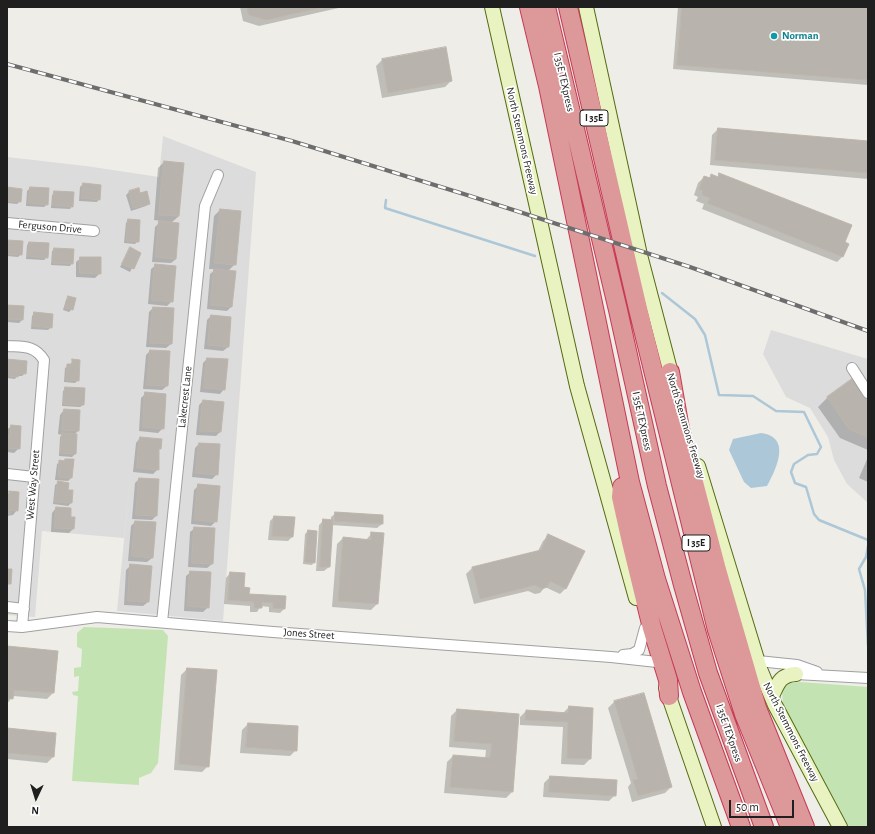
<!DOCTYPE html>
<html>
<head>
<meta charset="utf-8">
<style>
	body { margin:0 }
	#map { position:relative; width:875px; height:834px; overflow:hidden; background:#efede7; font-family:"Alegreya Sans",sans-serif }
	canvas { display:block }
	.frame { position:absolute; inset:0; border:8px solid #1f1f1f; pointer-events:none }
	.north { position:absolute; left:16px; top:778px; width:40px; height:40px; -webkit-text-stroke:3px #fff; paint-order:stroke; rotate:184deg; font-size:11px; font-weight:700; line-height:16px; text-align:center; color:#1f1f1f }
	.north::after { content:''; display:block; margin:auto; width:14px; height:18px; background:#1f1f1f; clip-path:polygon(50% 0,100% 100%,50% 72%,0 100%) }
	.scale { position:absolute; left:729px; top:800px; width:65px; height:18px; box-sizing:border-box; border:2px solid #1f1f1f; border-top:0; padding-left:5px; font-size:12px; line-height:14px; white-space:nowrap; color:#1f1f1f; -webkit-text-stroke:3px #fff; paint-order:stroke }
</style>
</head>
<body>
<div id="map">
<canvas width="875" height="834"></canvas>
<div class="frame"></div>
<div class="north">N</div>
<div class="scale">50 m</div>
</div>
<script>
const c = document.querySelector('canvas').getContext('2d');
c.lineJoin = 'round';
function fill(path, color) { c.fillStyle = color; c.fill(path, 'evenodd'); }
function strokePath(path, color, width, dash) { c.strokeStyle = color; c.lineWidth = width; c.lineCap = dash ? 'butt' : 'round'; c.setLineDash(dash || []); c.stroke(path); }
function write(font, color, halo, rows, align = 'center') {
  c.font = font + ' "Alegreya Sans",sans-serif'; c.lineWidth = 3.5; c.setLineDash([]); c.textBaseline = 'middle'; c.strokeStyle = halo; c.fillStyle = color; for (const [text, x, y, turn = 0] of rows) {
    c.save(); c.translate(x, y); c.rotate((+turn || 0) * Math.PI / 180); c.textAlign = isNaN(turn) ? turn : align; if (halo) c.strokeText(text, 0, 0); c.fillText(text, 0, 0); c.restore();
  }
}
fill(new Path2D(`
	M163,136L256,172L223,621L117,611L134,438L124,538L42,531L35,617L7,615V157L86,166L159,177Z
	M771,330L868,359V503L847,484L834,460L828,437L810,408L786,397L763,354Z`), '#dddcdc');
fill(new Path2D(`
	M84,627L163,630L168,636L158,763L151,773L139,778V785L72,781L78,696L73,695L72,692L78,691L79,676L74,677V668L81,667L82,649L77,647V633Z
	M800,682L868,687V827H849L783,704L782,691L789,683Z`), '#c3e3b3');
fill(new Path2D(`
	M761,433C792,437 776,469 767,486L751,488L744,482L729,450L733,439Z`), '#acc7d7');
fill(new Path2D(`
	M240,7H343L259,26L243,21Z
	M678,7H868V85L673,69Z
	M445,48L451,81L445,87L382,98L376,66L382,60Z
	M718,129L868,142V179L710,165L712,135Z
	M164,162L179,216L171,223L176,259L171,263L152,262L155,227L161,221L154,220L158,168Z
	M720,174L844,243L843,256L837,262L702,209L704,204L696,201L698,197L694,195L698,183L704,177L708,179L711,176L716,178Z
	M83,184L99,199L97,202L79,201L80,187Z
	M7,188L20,201L17,204L7,203Z
	M30,188L47,204L44,207L26,206L27,191Z
	M55,192L72,206L70,209L51,208L52,195Z
	M129,192L140,194L149,204L146,206L131,211L126,195Z
	M220,210L235,264L228,271L231,307L227,311L207,309L210,274L216,269H209L214,216Z
	M128,220L138,241L135,244L124,243L126,223Z
	M7,241L21,254L18,257L7,256Z
	M29,243L47,257L44,260L26,259L27,245Z
	M55,249L72,263L70,266L51,265L52,251Z
	M130,249L140,253L130,272L120,267Z
	M81,258L100,273L95,278L76,277V262Z
	M156,265L172,301L167,306L148,304L151,269Z
	M69,297L72,309L69,312L63,310L66,300Z
	M7,306L23,307L22,320L19,323L7,322Z
	M153,308L171,344L166,348L146,347L149,312Z
	M34,314L51,327L48,330L31,329L32,316Z
	M211,316L228,347L223,351L204,349L207,320Z
	M150,351L167,386L162,390L143,389L146,355Z
	M207,359L224,389L220,394L200,392L203,363Z
	M7,360L25,373L22,376H17L15,379L7,378Z
	M73,360L78,380L75,383L64,382L65,368L70,365Z
	M852,381L868,402V450L840,438L818,407L827,398Z
	M66,388L83,405L80,407L62,406L63,391Z
	M146,393L163,428L158,433L139,431L141,398Z
	M203,401L220,432L216,436L196,435L199,405Z
	M64,410L79,411L78,431L74,435H76L75,454L72,457L59,456L60,437L62,435L58,434L60,415Z
	M11,426L19,448L14,453L7,452V430Z
	M140,438L160,448L158,450V469L153,474L133,472L136,443Z
	M199,444L217,474L212,479L192,477L195,448Z
	M868,457V482L859,478Z
	M65,460L71,478L68,481L55,480L57,464Z
	M139,479L156,516L152,520L132,519L135,483Z
	M58,483L67,491H72L71,503L68,506L53,504L55,485Z
	M199,485L216,521L211,526L191,524L194,490Z
	M10,492L17,510L13,515L7,516V495Z
	M56,508L73,529L69,533L51,532L52,513Z
	M336,513L382,524L377,528L331,525L329,567L324,571H316L319,525L324,520L331,521V517Z
	M274,517L292,537L288,541L268,540L270,521Z
	M135,522L152,558L147,562L128,561L131,526Z
	M195,528L212,564L207,568L188,567L190,532Z
	M308,531L314,562L312,565L303,564L305,534Z
	M372,533L377,604L371,610L332,607L337,544L343,538L366,540Z
	M549,535L566,588L560,594L545,587L540,593L535,594L528,591L474,604L466,574L472,568L538,551L543,541Z
	M131,565L148,602L143,606L124,605L126,570Z
	M191,572L208,607L203,612L184,611L186,576Z
	M230,573L248,594L285,597L284,609L280,613L269,612V607L261,606L257,612H250V606L224,604L226,578Z
	M7,647L57,652L53,693L47,699L13,696L7,704Z
	M187,669L208,766L202,772L174,770L181,675Z
	M644,694L671,787L665,793L632,802L628,787L631,783L608,708L614,702Z
	M569,707L590,759L584,765L561,764L563,727L520,725V717L526,711L563,713Z
	M457,710L518,715L512,792L506,798L444,793L447,762L453,756L485,759L486,750L449,747L451,716Z
	M248,724L296,750L290,756L240,753L242,730Z
	M7,729L53,757L47,763L7,759Z
	M550,777L616,781L615,795L609,801L543,797L544,783Z`), '#0003');
strokePath(new Path2D(`
	M386,200L385,208L535,256
	M662,293L695,319L705,335L719,395L753,396L776,411L804,412L821,447L817,454L808,455L794,464L791,472L795,483L806,487L814,514L819,520L868,540
	M868,546L866,557L859,569L865,590L868,646`), '#acc7d7', 2.5);
const building = new Path2D(`
	M247,7H324L266,20L249,15Z
	M682,7H868V80L677,65Z
	M446,47L452,81L388,93L382,59Z
	M718,128L868,141V173L715,160Z
	M164,161L184,163L179,216L159,215Z
	M719,173L852,225L845,242L849,244L843,257L707,203L710,198L702,195L703,191L699,189L704,176L710,178L711,174L718,177Z
	M83,183L101,185L100,200L82,198Z
	M7,187L22,189L21,202L7,201Z
	M30,187L49,188L48,205L29,203Z
	M139,188L140,193L147,191L150,204L133,208L129,191Z
	M54,191L74,192L73,207L53,205Z
	M220,209L241,211L236,265L215,263Z
	M128,219L140,220L139,242L127,241Z
	M159,221L179,223L176,259L156,257Z
	M7,240L23,241L22,255L7,254Z
	M29,242L49,243L48,258L28,256Z
	M130,247L141,253L134,269L122,264Z
	M54,248L74,249L73,264L53,263Z
	M80,257H101V274L80,273Z
	M155,264L176,266L173,302L152,300Z
	M214,269L236,271L232,307L211,305Z
	M68,296L76,298L73,310L65,308Z
	M7,305L24,306L23,320L7,319Z
	M153,307L174,308L172,344L150,343Z
	M34,312L53,314L52,328L33,326Z
	M211,315L231,317L229,347L208,345Z
	M150,350L170,351L168,386L147,385Z
	M207,358L228,359L225,390L204,388Z
	M7,359L27,361L26,374L19,373L18,377L7,376Z
	M72,359L80,360L79,381L66,380L67,364H72Z
	M852,379L868,401V437L849,429L827,397Z
	M65,387L85,388L84,405L64,404Z
	M145,392L166,394L164,429L143,427Z
	M203,400L224,402L221,432L200,431Z
	M64,409L80,410L79,431L62,430Z
	M11,425L21,426L20,449L7,448V435H10Z
	M62,433L77,434L76,454L61,453Z
	M140,437L162,439L161,449H159V470L137,468Z
	M199,443L220,444L218,475L196,473Z
	M65,459H74L72,478L58,477L59,460L65,461Z
	M139,478L159,479L157,516L136,515Z
	M58,481L69,483L68,490H73L72,503L55,502Z
	M198,484L220,486L217,522L195,520Z
	M9,491L19,492L18,511L10,510V514H7V496H9Z
	M56,507L71,508V517H75L74,529L55,528Z
	M335,512L383,515V524L335,521Z
	M274,516L295,517L293,537L272,536Z
	M323,519L333,520L330,567H320Z
	M135,521L156,522L153,558L132,556Z
	M194,527L215,528L213,564L192,563Z
	M308,530L317,531L315,563L305,562Z
	M371,532L384,533L378,604L338,601L343,537L371,540Z
	M548,534L585,551L566,589L550,581L547,587L542,589L535,585L480,599L472,567L541,550Z
	M130,564L152,566L149,602L128,601Z
	M7,569H12L11,584H7Z
	M190,571L211,572L209,608L188,606Z
	M230,572L245,573L244,587L250,588L249,594L286,596L285,609L273,608V603L262,602V608H254V602L228,600Z
	M7,646L58,651L54,693L14,690L13,699L7,698Z
	M187,668L217,670L209,767L179,764Z
	M644,693L672,787L638,796L633,780L638,779L614,701Z
	M569,706L593,708L591,759L567,758L568,722L525,720L526,710L568,713Z
	M457,709L519,714L513,792L450,787L453,755L490,758L492,744L454,741Z
	M248,723L298,726L297,751L246,747Z
	M7,728L56,733L54,757L7,753Z
	M550,776L617,780L616,796L549,792Z`);
fill(building, '#b8b3ad');
strokePath(building, '#bfb6ab', 1);
const street = new Path2D(`
	M7,223L94,231
	M7,346C24,347 34,345 44,360L22,627
	M852,368L868,393
	M7,474L34,477
	M7,607L24,609
	M162,622L205,206L218,175
	M7,626L22,627L97,617L273,632L611,657L657,662
	M623,655L632,654L639,650L645,628
	M758,661L797,665L817,672
	M796,674L868,678`);
const secondary = new Path2D(`
	M492,7L577,386L636,598
	M586,7L640,255L673,381
	M698,466L760,669L775,705L840,827
	M666,688L714,827
	M772,696C778,683 780,675 796,674`);
const highway = new Path2D(`
	M529,7L548,86L630,482L656,579L692,692L741,827
	M546,7L618,310L657,486L683,585L708,673L764,827
	M568,7L638,309L717,630L744,714L790,827
	M670,372L680,429L717,570L757,708L805,827
	M622,487L621,497L631,542L652,628L668,680L669,696`);
strokePath(street, '#a0a0a0', 12);
strokePath(secondary, '#546b12', 16);
strokePath(highway, '#c73a56', 20);
strokePath(street, '#fff', 10);
strokePath(secondary, '#e9f2c1', 14);
strokePath(highway, '#dd989a', 18);
const rail = new Path2D(`
	M7,64L292,141L467,195L690,267L868,331`);
strokePath(rail, '#6d6d6d', 4);
strokePath(rail, '#fff', 2.5, [8]);
for (const [x, y, r, color] of [
	[774,36,4,"#0f9aa8"]
]) { const dot = new Path2D(); dot.arc(x, y, r, 0, 2 * Math.PI); c.fillStyle = color; c.fill(dot); strokePath(dot, '#fff', 1.5); }
for (const [x, y, w] of [
	[594,118,28],
	[696,543,28]
]) { const box = new Path2D(); box.roundRect(x - w / 2, y - 8, w, 16, 3); c.fillStyle = '#fff'; c.fill(box); strokePath(box, '#1f1f1f', 1); }
write('bold 10px', '#1f1f1f', null, [
	["I 35E",594,118],
	["I 35E",696,543]
]);
write('bold 11px', '#0d838f', '#fff', [
	["Norman",782,36]
], 'left');
write('11px', '#1f1f1f', '#fff', [
	["I 35E TEXpress",564,82,77],
	["North Stemmons Freeway",522,141,77],
	["Ferguson Drive",50,227,5],
	["Lakecrest Lane",185,397,-84],
	["I 35E TEXpress",642,421,78],
	["North Stemmons Freeway",686,426,73],
	["West Way Street",33,485,-85],
	["Jones Street",309,634,4],
	["North Stemmons Freeway",791,732,63],
	["I 35E TEXpress",729,733,71]
]);
</script>
</body>
</html>
